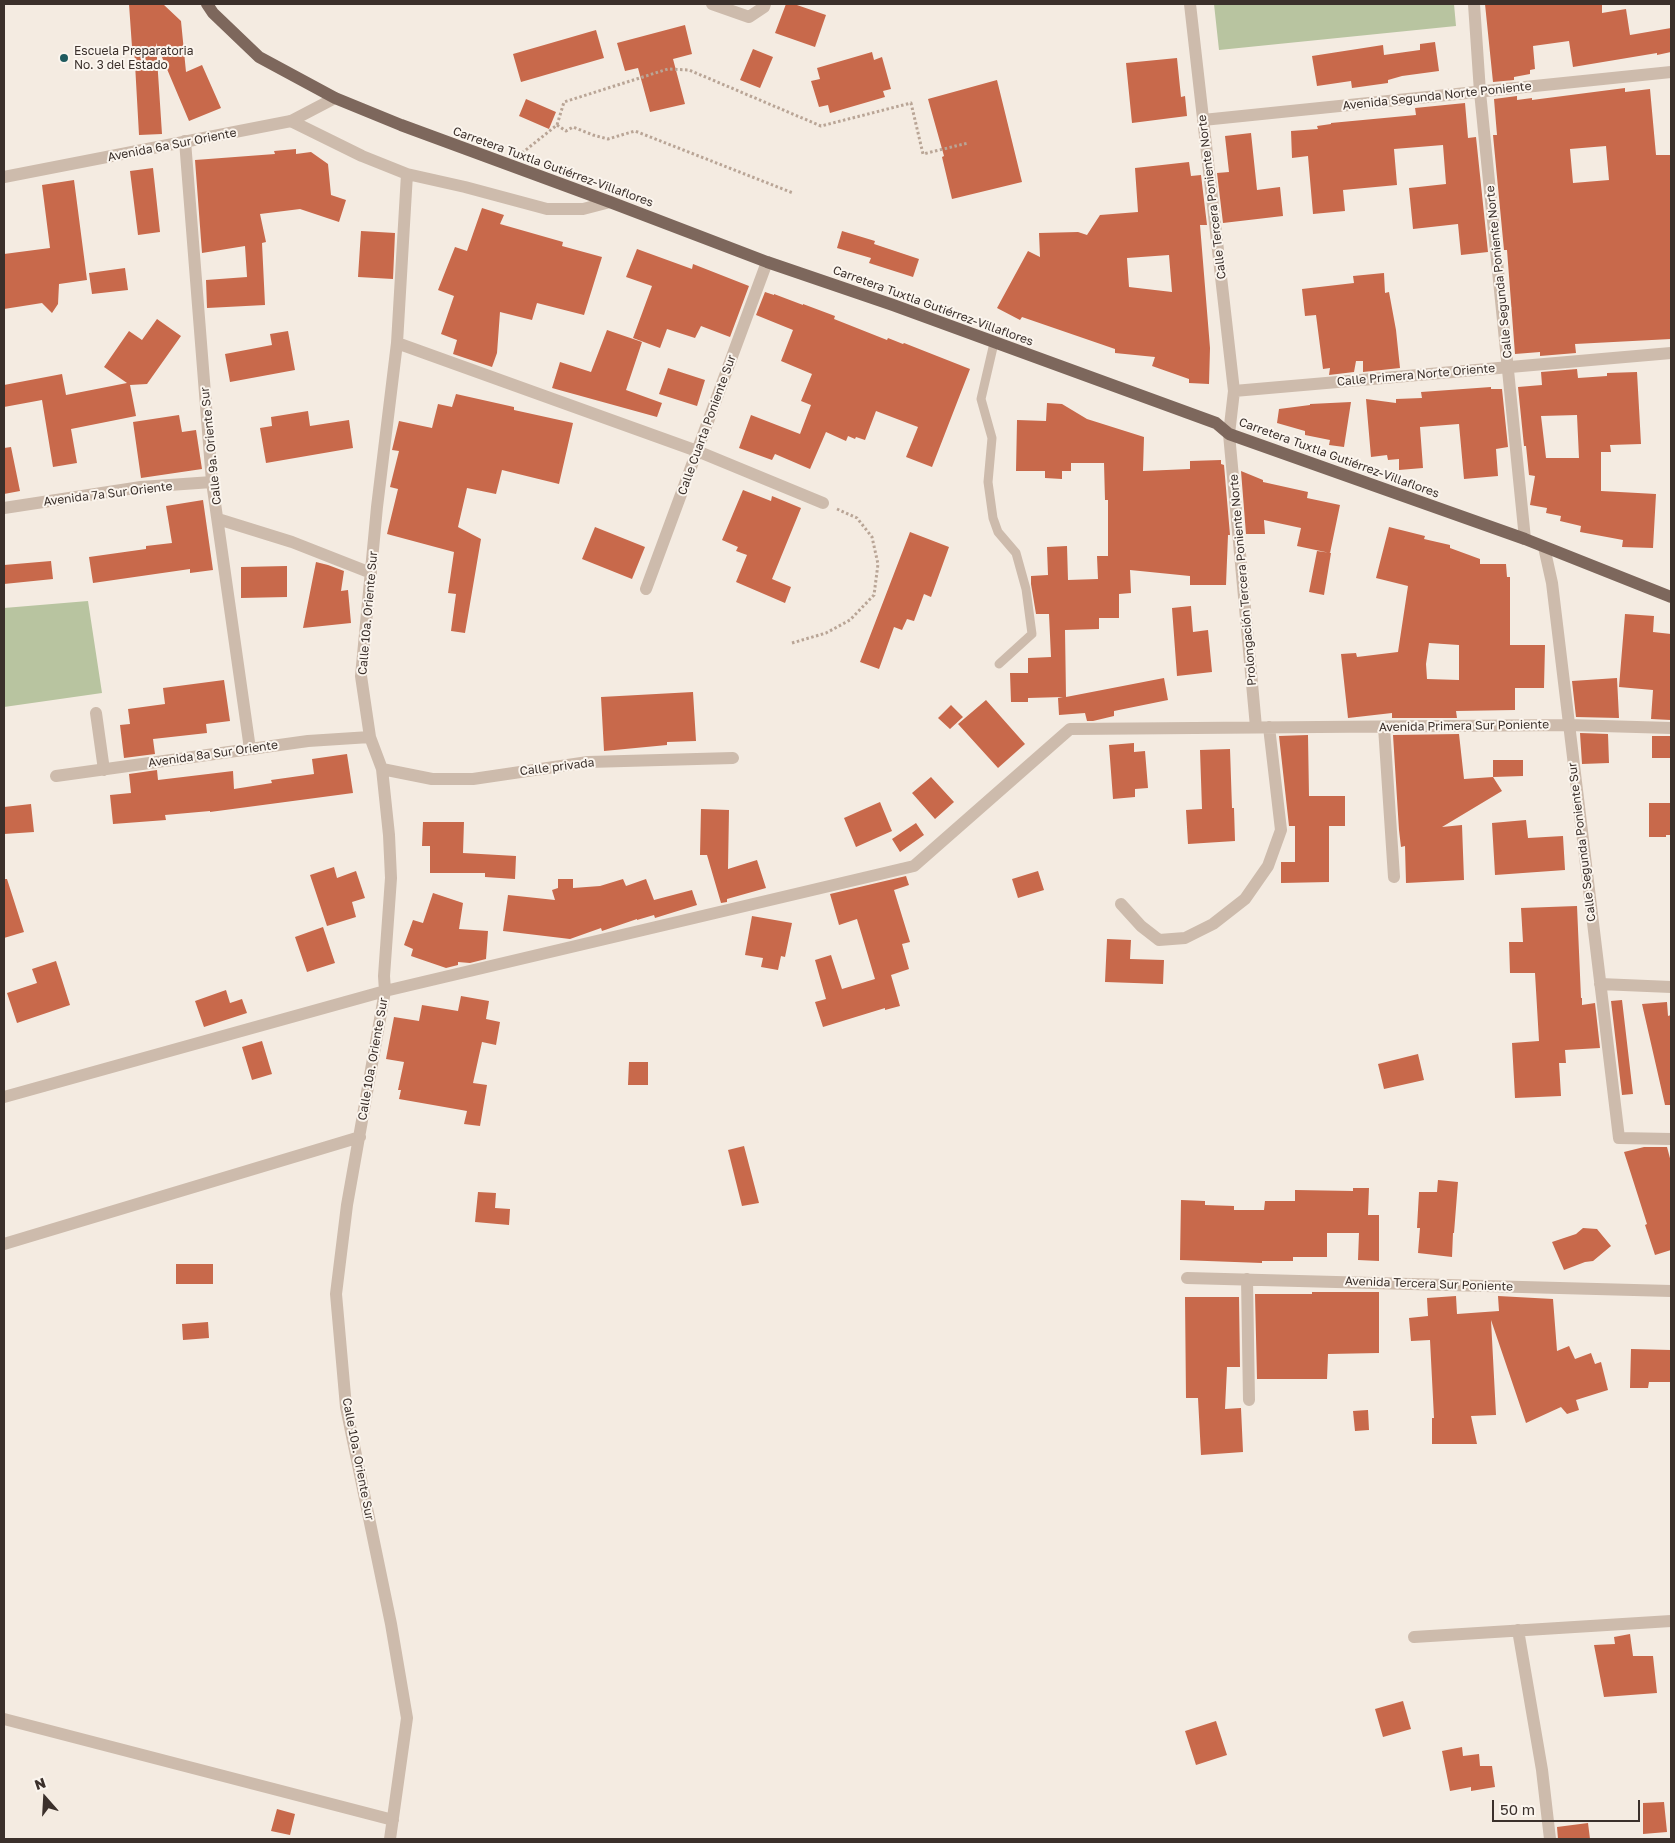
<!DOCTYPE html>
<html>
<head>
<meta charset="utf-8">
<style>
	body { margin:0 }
	#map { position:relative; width:1675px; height:1843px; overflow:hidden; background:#f4ebe1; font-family:"Golos Text",sans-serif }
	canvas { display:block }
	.frame { position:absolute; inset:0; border:5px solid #3b302b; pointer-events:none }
	.north { position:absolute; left:20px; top:1773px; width:50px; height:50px; -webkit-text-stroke:4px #fbf5ee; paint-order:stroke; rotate:341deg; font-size:14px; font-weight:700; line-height:20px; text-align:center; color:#3b302b }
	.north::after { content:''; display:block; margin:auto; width:18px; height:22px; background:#3b302b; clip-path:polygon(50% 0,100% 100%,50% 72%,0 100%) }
	.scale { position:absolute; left:1492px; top:1800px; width:148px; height:22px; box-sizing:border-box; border:2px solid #3b302b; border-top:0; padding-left:6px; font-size:15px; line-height:18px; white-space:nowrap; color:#3b302b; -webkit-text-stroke:4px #fbf5ee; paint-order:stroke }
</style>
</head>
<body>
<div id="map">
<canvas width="1675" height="1843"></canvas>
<div class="frame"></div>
<div class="north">N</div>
<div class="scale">50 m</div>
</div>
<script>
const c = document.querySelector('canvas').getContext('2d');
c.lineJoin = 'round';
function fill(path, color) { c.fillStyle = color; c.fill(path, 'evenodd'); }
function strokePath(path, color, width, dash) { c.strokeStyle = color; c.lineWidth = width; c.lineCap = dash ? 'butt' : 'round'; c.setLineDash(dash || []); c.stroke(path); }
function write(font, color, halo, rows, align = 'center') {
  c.font = font + ' "Golos Text",sans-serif'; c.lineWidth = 4; c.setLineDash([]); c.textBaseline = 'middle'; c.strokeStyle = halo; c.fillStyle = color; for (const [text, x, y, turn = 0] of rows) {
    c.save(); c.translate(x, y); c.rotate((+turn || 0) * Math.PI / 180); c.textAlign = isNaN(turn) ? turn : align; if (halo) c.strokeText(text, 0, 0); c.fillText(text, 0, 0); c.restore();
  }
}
fill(new Path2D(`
	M1214,4H1454L1456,26L1219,50Z
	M88,601L102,693L4,707V608Z`), '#b8c4a0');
fill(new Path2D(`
	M129,4H163L181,21L186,72L202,65L221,108L189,121L156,43L162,134L139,135L134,46L132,47Z
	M786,4H794L826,15L815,47L775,33Z
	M1485,4H1602V13L1626,9L1630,35L1671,28V52L1657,55V53L1573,67L1569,41L1533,46L1535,69L1530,70V74L1514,77V80L1493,82Z
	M685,25L692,54L673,59L685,104L650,112L638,68L625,71L617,43Z
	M596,30L604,58L521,82L513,54Z
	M1435,42L1439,71L1402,76L1388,80V83L1352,88L1351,81L1317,86L1312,56L1383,45L1384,55L1420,50V44Z
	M753,49L773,57L760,88L740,80Z
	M872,52L874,60L882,57L891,89L883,91L885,97L830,113L828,105L819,107L811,81L820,79L817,68Z
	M1177,58L1181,97L1185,96L1187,116L1132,123L1126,63Z
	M997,80L1022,182L952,199L942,157L944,156L928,99Z
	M1625,88V92L1650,89L1656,155H1671V339L1575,344L1576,353L1540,356V352L1515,354L1507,250H1504L1493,135H1497L1494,99L1517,96V100L1532,98V100ZM1606,146L1609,180L1573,183L1570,149Z
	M526,99L556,112L549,129L519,116Z
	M1465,103L1468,138L1476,137L1488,252L1461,255L1458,224L1413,229L1409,188L1446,184L1443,145L1394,149L1397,185L1343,190L1345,211L1313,214L1308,156L1292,158L1291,131L1318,129L1317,126L1331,124V123L1416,115L1415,108Z
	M1251,133L1257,190L1280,187L1283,216L1223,223L1217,173L1229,172L1225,136Z
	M296,149V154L311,152L328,164L331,195L346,200L339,222L300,209L260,214L266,242L262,243L265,305L207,308L206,280L247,277L245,246L202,253L195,160L275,154L274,151Z
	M1189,162L1191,176L1201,175L1207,225H1200L1210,348L1209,384L1189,383V379L1152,366L1155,357L1115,353V349L1022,317L1020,320L997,308L1028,251L1040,257L1039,233L1078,232L1087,235L1100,215L1138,212L1135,168ZM1169,255L1172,292L1129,287L1127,258Z
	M153,168L160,232L138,235L130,171Z
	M74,180L87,280L59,284L58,304L52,313L42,303L4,309V254L50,248L42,185Z
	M482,208L504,215L500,224L563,242L562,246L602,257L584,315L537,303L532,320L500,312L497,353L492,367L453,354L457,340L441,334L454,296L438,290L455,247L467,251Z
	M361,231L395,233L393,279L358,277Z
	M842,231L875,241L874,244L919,259L913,277L869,263L871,258L837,248Z
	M637,249L692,269L693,264L749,286L730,337L701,326L695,338L667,329L660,348L633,338L652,286L626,277Z
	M125,268L128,290L92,294L89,273Z
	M1384,273L1385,293L1389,292L1396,330L1400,368L1363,372V361H1356L1354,372L1329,375L1330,368L1323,369L1316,315L1305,316L1302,289L1354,283L1353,276Z
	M765,292L774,295V294L803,305V304L835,316L834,319L887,340L888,338L903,344L904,343L970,369L932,467L906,457L918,427L876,411L865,440L856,437L855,439L848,436L846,441L826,432L810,469L775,454L772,460L739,448L751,415L800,434L811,405L801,401L812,374L781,361L793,330L756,315Z
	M157,319L181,336L147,384L130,385L136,416L71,429L77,463L53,467L42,400L4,407V385L62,374L66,395L127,383L104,367L129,331L142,340Z
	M607,330L642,342L626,390L662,403L657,417L552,388L560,362L591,372Z
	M288,331L295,370L230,382L225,354L272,345L270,334Z
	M668,368L705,380L697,406L659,394Z
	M1577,369L1578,378L1607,376V373L1637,372L1641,444L1610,445L1611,452H1601V491L1656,494L1653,548L1622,547L1623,540L1580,532L1581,526L1560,521L1561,516L1546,513L1547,508L1530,505L1535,476L1529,475L1526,446H1524L1518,387L1542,385L1541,372ZM1577,415L1579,458H1546L1541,416Z
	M1491,387V389H1502L1508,447L1496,449L1498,476L1464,479L1459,424L1420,427L1423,468L1399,470V459L1388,460L1387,455L1371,457L1366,399L1396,403V399L1422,398L1421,392Z
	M456,394L514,407V410L573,423L559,484L502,470L496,494L467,488L458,527L481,539L465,633L451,631L456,594L448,593L454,552L387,534L398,489L390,487L399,451L392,450L399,421L432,428L438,404L452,407Z
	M1351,402L1344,447L1329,445L1330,440L1305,435V431L1277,423L1279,409L1310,405V404Z
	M1047,403L1062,404L1087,419L1144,437L1143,471L1190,469V461L1221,460V464L1224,465L1230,535H1228L1226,585H1190V576L1130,570L1131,593L1119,594V618H1099V629L1065,630L1066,697L1164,678L1168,700L1114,711V716L1093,721H1087L1085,713L1059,715L1058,698L1063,697L1028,698V702H1011L1010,673H1028V658L1051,657L1049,614H1036L1031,584V576L1048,575L1047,547L1067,546L1068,580L1098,579L1097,556H1108V500H1105L1104,463H1071V471H1062V479L1045,478V471H1016L1017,420L1046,421Z
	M308,411L310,426L349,420L353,448L266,463L260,428L272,426L271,417Z
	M179,415L182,432L196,430L202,469L141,478L133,422Z
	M11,447L20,491L4,494V448Z
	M1241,471L1263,480V482L1308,492L1307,498L1340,505L1330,553L1297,546L1301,528L1264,520L1265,534H1246Z
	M743,490L771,501L772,496L801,508L772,579L791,587L785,603L736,582L747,555L736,551L738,547L722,540Z
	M203,500L213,570L190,573V569L93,583L89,557L146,549V546L172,543L166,506Z
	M595,527L645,547L632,579L582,559Z
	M1389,527L1425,536L1424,539L1450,545V548L1480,559V564H1506L1507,577H1510V645H1545L1544,688H1515V710L1456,711L1457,718H1392V713L1348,718L1341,654L1356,653L1357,657L1398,652L1408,586L1376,578ZM1429,643L1459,645V680L1427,679L1426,664Z
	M910,532L949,547L931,597L924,594L914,621L907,619L902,630L894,627L879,669L860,662Z
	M1317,551L1331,553L1324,595L1309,592Z
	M51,561L53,579L4,584V565Z
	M316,562L328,565L344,571L341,591L348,590L351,623L303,628Z
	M287,566V597L241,598V567Z
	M1191,606L1193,632L1208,630L1212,672L1177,676L1172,608Z
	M1625,614L1654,616L1653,632L1671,634V720L1651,719L1653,690L1619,687Z
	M1617,678L1619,718L1576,717L1572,681Z
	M224,680L230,721L206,724L207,733L153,739L155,754L124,758L120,725L130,724L128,709L165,704L163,688Z
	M693,692L696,741L667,742V745L604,751L601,697Z
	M986,700L1025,744L998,768L958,724Z
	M951,705L963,717L950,729L938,718Z
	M1580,733L1608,734L1609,763L1582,764Z
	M1459,734L1464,779L1493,777L1502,791L1442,827L1462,825L1464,880L1406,883L1405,846L1401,847L1399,830L1393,735Z
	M1308,735L1309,796H1345V826H1329V882L1281,883V862H1295V826H1289L1279,736Z
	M1652,736H1671V758H1652Z
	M1134,743V752L1145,751L1148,788L1135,789V797L1113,799L1109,745Z
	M1230,749L1232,808H1234L1235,841L1188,844L1186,810L1202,809L1200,750Z
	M347,754L353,793L210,812V811L165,815L166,820L113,824L110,795L131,793L129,774L157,770L158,780L233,771L234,789L272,783L271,780L314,774L312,759Z
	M1493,760H1523V776L1493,777Z
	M931,777L954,802L935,819L912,793Z
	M880,802L892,831L856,847L844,818Z
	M1649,803H1671V835H1666V837H1649Z
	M31,804L34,832L4,834V807Z
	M701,809L729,810L728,869L757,860L766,888L727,899V902L721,903L707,855H700Z
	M1526,820L1528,838L1563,836L1565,870L1495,875L1492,823Z
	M423,822H464L463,853L516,856L515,879L485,877V873H430V846H422Z
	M916,823L924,835L900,852L892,839Z
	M334,867L337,878L356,871L365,898L352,902L356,917L327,926L310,875Z
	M1038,871L1044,890L1018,898L1012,879Z
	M906,876L909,885L894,890L910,942L902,944L909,969L891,975L900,1006L885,1010V1008L823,1027L815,1002L826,999L815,960L831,955L842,989L875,979L857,919L839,925L830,894Z
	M4,879H7L24,932L4,938Z
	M558,879H573V888L600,886L623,879L626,886L646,879L654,900L692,890L697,905L655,918L654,915L637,920V919L602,931L601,928L570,939L503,931L508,895L555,900L552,890L558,888Z
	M433,893L463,903L459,929L488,931L486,959L470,963L458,962V965L446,968L411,956L413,949L404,945L413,920L423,923Z
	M1577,906L1581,998H1582V1005L1595,1003L1600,1048L1565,1050L1566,1063H1559L1561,1096L1515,1098L1512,1043L1539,1041L1535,973H1510L1509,942H1523L1521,908Z
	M752,916L792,923L785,957L781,956L778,970L761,967L763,958L745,955Z
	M323,927L335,963L307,972L295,937Z
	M1107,939L1131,940L1130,959L1164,960L1163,984L1105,982Z
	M56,961L70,1005L17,1023L7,993L37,983L32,969Z
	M226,990L230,1003L242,999L247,1013L204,1027L195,1001Z
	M461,996L489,1001L486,1019L500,1022L496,1045L482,1042L473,1083L487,1085L480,1126L464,1124L467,1111L399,1099L401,1090H398L404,1062L386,1059L394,1017L419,1021L422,1005L458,1011Z
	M1622,1000L1633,1094L1622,1095L1611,1001Z
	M1667,1002L1668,1016L1671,1015V1105H1665L1642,1004Z
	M262,1041L272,1074L252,1080L242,1047Z
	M1418,1054L1424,1080L1384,1089L1378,1064Z
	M629,1062H648V1085H628Z
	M744,1146L759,1203L742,1206L728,1150Z
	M1644,1147H1667L1671,1162V1250L1655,1255L1645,1225L1647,1224L1624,1152Z
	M1438,1180L1458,1182L1454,1233H1453L1452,1257L1418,1253L1420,1228H1417L1419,1192H1437Z
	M1353,1188H1369L1368,1215H1379V1261L1358,1260L1359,1233H1327V1257H1293V1261H1262V1263L1180,1260L1181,1200L1205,1201V1205L1234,1206V1210H1264L1265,1201H1295V1190L1353,1191Z
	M478,1192L496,1193L495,1208L510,1209L509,1225L475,1222Z
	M1583,1228L1597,1229L1611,1246L1593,1261L1585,1262L1564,1270L1552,1242L1576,1234Z
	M176,1264H213V1284H176Z
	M1312,1292H1379V1353L1328,1354L1327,1379H1257L1255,1294H1312Z
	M1456,1296L1457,1314L1499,1311L1498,1296L1553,1299L1557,1351L1569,1346L1575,1359L1591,1353L1595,1364L1601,1362L1608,1390L1576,1400L1579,1410L1567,1414L1561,1407L1526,1423L1491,1320L1496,1415L1471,1416L1477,1444H1432V1418H1434L1430,1340L1411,1341L1409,1318L1428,1316L1427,1298Z
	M1185,1297H1239L1240,1367H1227L1225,1409L1241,1408L1243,1452L1201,1455L1198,1398H1186Z
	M208,1322L209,1338L183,1340L182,1324Z
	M1631,1349L1671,1350V1382H1649L1648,1388H1630Z
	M1368,1410L1369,1430L1355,1431L1353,1411Z
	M1630,1634L1633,1656H1653L1657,1693L1604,1697L1594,1645L1615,1644L1614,1637Z
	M1403,1701L1411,1729L1383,1737L1375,1709Z
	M1216,1721L1227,1755L1196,1765L1185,1731Z
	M1462,1747L1463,1756L1479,1754L1480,1766H1492L1495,1787L1471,1791V1787L1450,1791L1442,1751Z
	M1664,1802L1667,1832L1643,1834V1803Z
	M277,1809L295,1814L290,1835L271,1831Z
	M1588,1823L1590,1839H1558L1557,1827Z`), '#c8694b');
strokePath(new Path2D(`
	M557,125L566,131L573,127L593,135L608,139L635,131L793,193
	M522,153L557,125L564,102L668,69L689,70L821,126L911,103L923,154L968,143
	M792,643L826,633L850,620L874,595L878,564L872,537L857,518L837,509`), '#b9a596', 3, [2.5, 2.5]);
strokePath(new Path2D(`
	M994,343L981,399L992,438L988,482L993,518L998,532L1016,553L1026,589L1032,634L999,664`), '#cdbbac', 9);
strokePath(new Path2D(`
	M712,4L749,17L764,7L765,4
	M1190,4L1234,391L1229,434L1256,727
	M1474,4L1480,92L1525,539
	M1203,120L1671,72
	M291,121L362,156L407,174L465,187L547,209H583L610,202
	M185,141L212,482L250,749
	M397,343L697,451L823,503
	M1234,391L1671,353
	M4,508L141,487L212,482
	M218,519L292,542L371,573
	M1544,547L1552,583L1619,1138L1671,1139
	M646,589L767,262
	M96,713L104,770
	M1384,727L1394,877
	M382,769L432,779H473L588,762L733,758
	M56,776L308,741L370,737
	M1121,904L1141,926L1159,940L1185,938L1213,924L1245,899L1268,866L1281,830L1269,727
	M1600,984L1671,987
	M4,1097L385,991L914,866L1070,729L1568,725L1671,728
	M4,1244L360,1137
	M1187,1278L1671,1291
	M1247,1279L1249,1400
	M1518,1630L1542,1770L1550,1839
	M1414,1637L1671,1621
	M4,1719L393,1820
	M390,1839L407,1718L391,1624L346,1407L336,1294L347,1205L385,991L384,976L391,878L389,835L382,769L370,737L361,676L377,507L397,343L407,174`), '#cdbbac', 12);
strokePath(new Path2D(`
	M4,177L291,121L335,98`), '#cdbbac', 12);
strokePath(new Path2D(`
	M207,4L213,13L259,57L335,98L401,125L610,202L767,262L893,305L1216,423L1229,434L1525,539L1671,597`), '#7d675c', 12);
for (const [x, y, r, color] of [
	[64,58,5,"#1f5a5e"]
]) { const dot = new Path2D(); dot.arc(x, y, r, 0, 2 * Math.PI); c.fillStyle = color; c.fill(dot); strokePath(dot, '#fbf5ee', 2); }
write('12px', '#3b302b', '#fbf5ee', [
	["Escuela Preparatoria",74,51],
	["No. 3 del Estado",74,65]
], 'left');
write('12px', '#3b302b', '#fbf5ee', [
	["Avenida Segunda Norte Poniente",1437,96,-6],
	["Avenida 6a Sur Oriente",172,145,-11],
	["Carretera Tuxtla Gutiérrez-Villaflores",553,167,20],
	["Calle Tercera Poniente Norte",1212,197,-97],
	["Calle Segunda Poniente Norte",1499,272,-96],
	["Carretera Tuxtla Gutiérrez-Villaflores",933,306,20],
	["Calle Primera Norte Oriente",1416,375,-5],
	["Calle Cuarta Poniente Sur",707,425,-70],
	["Calle 9a. Oriente Sur",211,446,-96],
	["Carretera Tuxtla Gutiérrez-Villaflores",1339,458,20],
	["Avenida 7a Sur Oriente",108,494,-7],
	["Prolongación Tercera Poniente Norte",1243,580,-95],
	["Calle 10a. Oriente Sur",368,613,-85],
	["Avenida Primera Sur Poniente",1464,726,-1],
	["Avenida 8a Sur Oriente",213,754,-8],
	["Calle privada",557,767,-7],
	["Calle Segunda Poniente Sur",1582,842,-97],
	["Calle 10a. Oriente Sur",373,1059,-80],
	["Avenida Tercera Sur Poniente",1429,1284,2],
	["Calle 10a. Oriente Sur",358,1459,79]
]);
</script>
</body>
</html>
